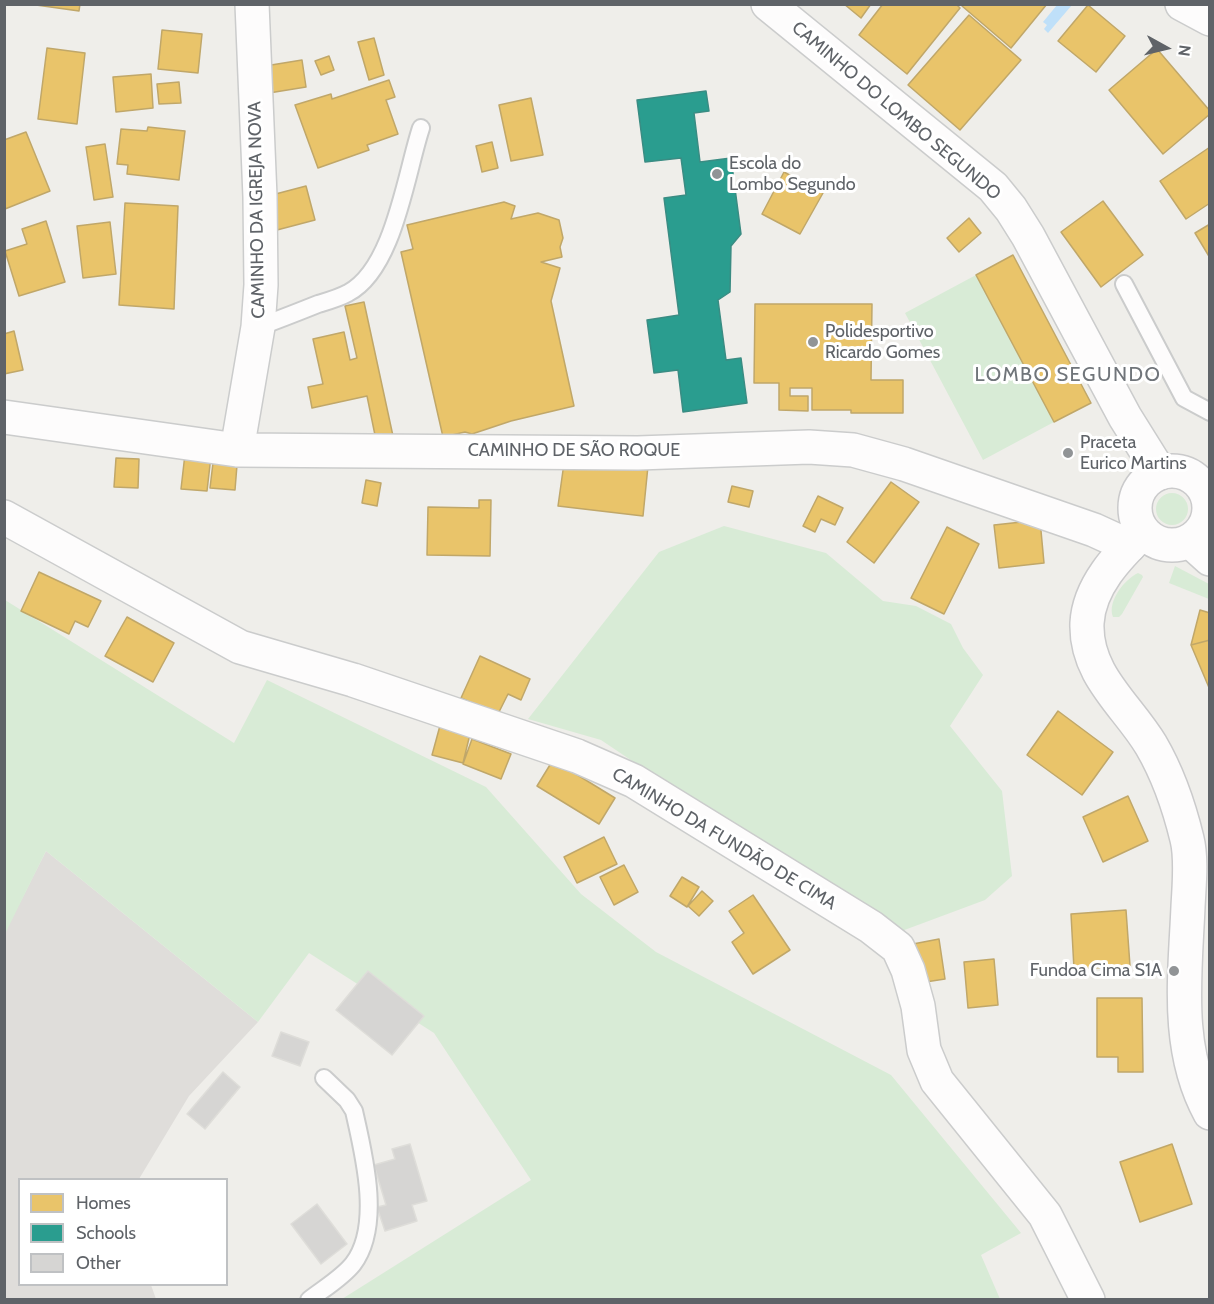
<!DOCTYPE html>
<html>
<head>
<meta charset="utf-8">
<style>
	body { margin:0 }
	#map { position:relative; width:1214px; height:1304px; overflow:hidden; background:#efeeea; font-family:Cabin,sans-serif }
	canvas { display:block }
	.frame { position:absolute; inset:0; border:6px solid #5f6368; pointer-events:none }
	.legend { position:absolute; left:18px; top:1178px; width:210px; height:108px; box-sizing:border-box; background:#fff; border:2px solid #bfc1c3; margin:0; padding:8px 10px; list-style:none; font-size:18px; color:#5f6368 }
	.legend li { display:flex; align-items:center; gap:12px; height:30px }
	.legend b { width:30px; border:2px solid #bfc1c3 }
	.north { position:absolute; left:1136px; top:18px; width:60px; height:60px; -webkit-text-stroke:4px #fff; paint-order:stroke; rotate:98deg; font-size:16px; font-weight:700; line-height:24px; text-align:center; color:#5f6368 }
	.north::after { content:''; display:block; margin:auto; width:21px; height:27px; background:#5f6368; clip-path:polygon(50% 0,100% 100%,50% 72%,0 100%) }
</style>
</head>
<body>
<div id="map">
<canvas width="1214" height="1304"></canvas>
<div class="frame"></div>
<ul class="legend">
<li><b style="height:16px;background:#e9c46a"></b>Homes</li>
<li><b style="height:16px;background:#2a9d8f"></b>Schools</li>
<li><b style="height:16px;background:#d6d5d3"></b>Other</li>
</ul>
<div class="north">N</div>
</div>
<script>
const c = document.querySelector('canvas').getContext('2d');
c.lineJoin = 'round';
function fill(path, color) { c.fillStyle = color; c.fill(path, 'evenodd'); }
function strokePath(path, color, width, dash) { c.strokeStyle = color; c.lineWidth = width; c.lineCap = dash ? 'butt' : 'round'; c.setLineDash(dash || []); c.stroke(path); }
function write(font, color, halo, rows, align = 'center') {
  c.font = font + ' Cabin,sans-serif'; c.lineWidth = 6; c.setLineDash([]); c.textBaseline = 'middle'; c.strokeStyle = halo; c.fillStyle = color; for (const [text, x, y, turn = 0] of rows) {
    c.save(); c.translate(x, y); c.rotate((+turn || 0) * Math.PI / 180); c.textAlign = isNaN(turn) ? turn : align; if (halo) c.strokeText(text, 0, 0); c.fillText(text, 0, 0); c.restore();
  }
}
fill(new Path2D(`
	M46,851L258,1022L189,1096L139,1179L20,1180V1284L151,1285L156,1299H5L4,934Z`), '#dfddda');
fill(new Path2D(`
	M976,275L1054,422L983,460L905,313Z
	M1156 509a16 16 0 1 1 32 0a16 16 0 1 1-32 0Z
	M724,526L826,553L883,601L916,606L951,624L963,648L983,675L950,726L1002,791L1012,876L985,900L891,935L601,740L528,719L659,552Z
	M1175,566L1209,584V599L1169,583Z
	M1138,573L1142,575L1143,577L1122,614L1119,617H1113C1107,601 1125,579 1138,573Z
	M5,600L234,743L267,680L486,787L581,894L656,952L891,1075L1021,1233L981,1255L1000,1299H342L531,1180L434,1033L309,953L258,1022L46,851L5,934Z`), '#d8ebd6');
fill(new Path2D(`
	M1057,5H1072L1048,33L1044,29L1047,25L1043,22Z`), '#bfe0f9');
const homes = new Path2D(`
	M29,4H80L79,11Z
	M844,4H871L861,18Z
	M883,4H956L960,8L907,74L859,35Z
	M963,4H1047L1011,48L962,6Z
	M1088,5L1125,36L1096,72L1058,41Z
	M969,15L1021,60L960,130L908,85Z
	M162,30L202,34L198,73L158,69Z
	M374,38L384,75L369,80L358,42Z
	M47,48L85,53L77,124L38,119Z
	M1157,49L1210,111V114L1163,154L1109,90Z
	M329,56L334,70L321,75L315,61Z
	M302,60L306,87L269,93L265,66Z
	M151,74L153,108L116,112L113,77Z
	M389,80L395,97L386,100L398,134L367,145L369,150L318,168L295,105L331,94L332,99Z
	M179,82L181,103L159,104L157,84Z
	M531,98L543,155L511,161L499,105Z
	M148,127L185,131L179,180L127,174L128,165L117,164L121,129L147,131Z
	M26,132L50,191L5,209L4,140Z
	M492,142L498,168L482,172L476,146Z
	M105,144L113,197L94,200L86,147Z
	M1210,147V203L1186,219L1160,181Z
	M784,172L823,193L800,234L762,214Z
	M306,186L315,220L277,230L268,196Z
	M1103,201L1143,255L1101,287L1061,232Z
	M504,202L515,206L511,219L538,213L559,220L563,238L560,247L562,257L541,262L560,268L551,301L574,406L511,421L472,434L465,432L443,437L401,252L413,249L407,225Z
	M125,203L178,206L174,309L119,305Z
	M969,218L981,233L959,252L947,238Z
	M46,221L65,282L19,296L5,251L27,244L22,229Z
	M110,222L116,274L83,278L77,226Z
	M1210,224V258L1195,233Z
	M1013,255L1091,403L1054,422L976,275Z
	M364,302L393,436L376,440L367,396L312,408L308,387L323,384L313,339L344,332L350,360L357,358L345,306Z
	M755,304H872L871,380H903V413H851V410H812V388H790V396H808V411L779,410V383H754Z
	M14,331L23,370L4,374V334Z
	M185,454L211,456L207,491L181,489Z
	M565,456L648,466L643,516L558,506Z
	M116,458L139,459L138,488L114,487Z
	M213,463L237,465L235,490L210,488Z
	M366,480L381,483L377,506L362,503Z
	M891,482L919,502L874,563L847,542Z
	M732,486L753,491L749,507L728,502Z
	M818,496L843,508L835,525L821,519L815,532L803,526Z
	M479,500H491L490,556L427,555L428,507L479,508Z
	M1040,520L1044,563L999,568L994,525Z
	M947,527L979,544L944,614L911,598Z
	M39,572L101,601L88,627L75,621L69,634L21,611Z
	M1200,610L1210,613V640L1191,645Z
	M127,617L174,643L153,682L105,656Z
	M1210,640V690L1191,645Z
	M480,656L530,679L521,700L508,694L498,714L461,698Z
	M1058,711L1113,752L1082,795L1027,755Z
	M441,722L471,730L463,763L432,755Z
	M472,739L511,754L501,779L463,764Z
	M553,760L615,798L599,824L537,786Z
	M1128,796L1148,841L1103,862L1083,817Z
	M604,837L617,864L577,883L564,857Z
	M624,865L638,892L614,905L600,877Z
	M682,877L699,887L687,907L670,896Z
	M702,891L713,901L699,916L688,906Z
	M753,895L790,950L753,974L732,942L744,933L729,911Z
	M1126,910L1130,966L1074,969L1071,914Z
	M939,939L945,979L919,983L913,944Z
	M994,959L998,1005L968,1008L964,962Z
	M1097,998H1142L1143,1072H1118V1057H1097Z
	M1172,1144L1192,1204L1140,1222L1120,1162Z`);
fill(homes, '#e9c46a');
strokePath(homes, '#c0a769', 1.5);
const schools = new Path2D(`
	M706,91L709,111L694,113L700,162L731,158L741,234L731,246L730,292L718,300L726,360L741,358L747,403L683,412L678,370L654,373L647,320L679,315L664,198L686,195L681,158L645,162L637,100Z`);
fill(schools, '#2a9d8f');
strokePath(schools, '#3a8c83', 1.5);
const building = new Path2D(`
	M368,971L424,1016L392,1055L336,1010Z
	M281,1032L309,1042L300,1066L272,1056Z
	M223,1072L240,1087L205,1129L187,1114Z
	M410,1144L427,1201L412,1205L417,1221L385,1231L377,1207L386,1205L374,1165L395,1159L392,1149Z
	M317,1204L347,1244L321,1264L291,1224Z`);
fill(building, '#d6d5d3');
strokePath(building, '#deddd9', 1.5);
const service = new Path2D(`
	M1124,284L1184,398L1210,412
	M258,327C278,320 298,312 318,304C328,301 339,298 348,293C394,269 406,173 421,128
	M309,1300C323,1289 342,1278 353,1264C382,1226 364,1155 354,1111L347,1100L324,1078`);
const minor = new Path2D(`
	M768,4L993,187L1011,209L1028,236L1125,417L1160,473
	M4,417L237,450L638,453L809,447L853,450L904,464L1094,530L1129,546
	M237,450L258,327L261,285L260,197L252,4
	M4,517L240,647L353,680L577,756L634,781L871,927L898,948L908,970L918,1006L924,1050L937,1081L1045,1215L1088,1300
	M1190,541L1210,559`);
const tertiary = new Path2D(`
	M1182,4L1210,19`);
const secondary = new Path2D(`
	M1135 508a37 37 0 1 1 74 0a37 37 0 1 1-74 0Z
	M1143,532C1118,556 1089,586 1087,623C1085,675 1127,705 1151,745C1168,774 1179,806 1187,839C1192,859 1189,886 1188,907C1185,976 1175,1049 1210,1113`);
strokePath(service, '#cbcccc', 20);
strokePath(minor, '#cbcccc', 36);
strokePath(tertiary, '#cbcccc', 36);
strokePath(secondary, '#cacacb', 36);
strokePath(service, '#fdfcfc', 16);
strokePath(minor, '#fdfcfc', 33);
strokePath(tertiary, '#fdfcfc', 33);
strokePath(secondary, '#fdfcfc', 33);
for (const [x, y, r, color] of [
	[717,174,6,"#919496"],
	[813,342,6,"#919496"],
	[1068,453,6,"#919496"],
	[1174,971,6,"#919496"]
]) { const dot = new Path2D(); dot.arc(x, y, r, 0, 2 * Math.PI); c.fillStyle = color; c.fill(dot); strokePath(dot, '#fff', 2); }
write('18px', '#5f6368', '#fff', [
	["CAMINHO DO LOMBO SEGUNDO",896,111,40],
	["CAMINHO DA IGREJA NOVA",257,210,-91],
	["CAMINHO DE SÃO ROQUE",574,451],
	["CAMINHO DA FUNDÃO DE CIMA",724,839,31]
]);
write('18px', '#5f6368', '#fff', [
	["Escola do",729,164],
	["Lombo Segundo",729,185],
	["Polidesportivo",825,332],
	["Ricardo Gomes",825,353],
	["Praceta",1080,443],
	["Eurico Martins",1080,464],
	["Fundoa Cima S1A",1162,971,"right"]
], 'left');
c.letterSpacing = '1.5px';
write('20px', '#70757a', '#fff', [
	["LOMBO SEGUNDO",1068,375]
]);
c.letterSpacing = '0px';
</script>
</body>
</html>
